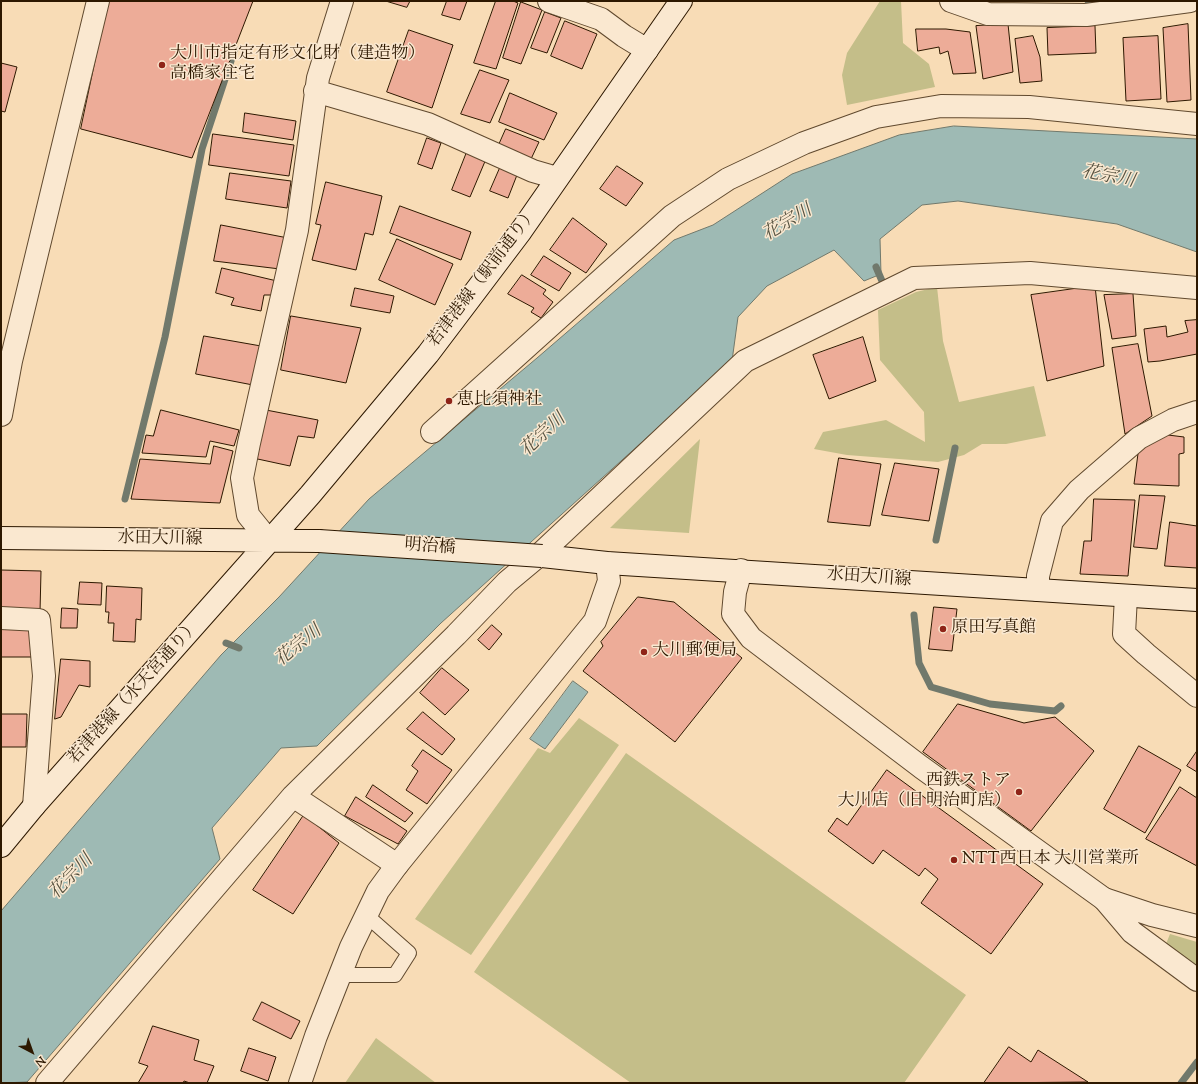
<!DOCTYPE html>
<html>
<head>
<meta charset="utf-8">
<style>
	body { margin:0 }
	#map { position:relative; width:1198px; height:1084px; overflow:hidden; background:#f8dcb6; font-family:"Sorts Mill Goudy",serif }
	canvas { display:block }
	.frame { position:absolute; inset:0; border:2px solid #2d1800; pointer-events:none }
	.north { position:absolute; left:12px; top:1032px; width:40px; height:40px; -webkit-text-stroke:3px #fae8d0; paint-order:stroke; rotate:139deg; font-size:11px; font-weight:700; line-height:16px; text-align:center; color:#2d1800 }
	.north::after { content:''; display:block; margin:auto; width:14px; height:18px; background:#2d1800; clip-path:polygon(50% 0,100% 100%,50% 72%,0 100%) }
</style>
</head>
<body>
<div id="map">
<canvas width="1198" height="1084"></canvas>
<div class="frame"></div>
<div class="north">N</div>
</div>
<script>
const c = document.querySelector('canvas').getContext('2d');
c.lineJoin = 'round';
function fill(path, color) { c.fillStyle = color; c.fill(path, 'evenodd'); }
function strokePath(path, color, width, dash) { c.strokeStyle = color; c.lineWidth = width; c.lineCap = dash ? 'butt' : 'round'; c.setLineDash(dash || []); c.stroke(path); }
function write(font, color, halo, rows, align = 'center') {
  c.font = font + ' "Sorts Mill Goudy","Noto Serif JP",serif'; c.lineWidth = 3; c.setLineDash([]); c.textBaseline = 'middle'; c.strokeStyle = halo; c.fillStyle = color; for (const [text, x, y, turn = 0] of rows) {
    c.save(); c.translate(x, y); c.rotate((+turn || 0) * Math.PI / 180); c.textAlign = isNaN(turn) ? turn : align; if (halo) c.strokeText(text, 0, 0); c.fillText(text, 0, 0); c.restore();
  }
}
fill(new Path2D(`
	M880,1H901L903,43L929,64L935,87L847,105L842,75L847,53Z
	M937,287L943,341L959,402L1034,386L1046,436L1006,444H982L964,455L938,462L847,455L814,449L823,432L886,420L925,442L924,412L880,360L878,310L916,292Z
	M700,439L689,533L610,528Z
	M579,718L619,745L471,955L415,919L538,748L550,753Z
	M626,753L966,995L904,1083H631L474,972Z
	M1170,934L1197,942V966L1166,944Z
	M376,1038L436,1083H345Z`), '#c4be89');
const water = new Path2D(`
	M954,126L1197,139V252L1117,224L958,201L922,205L880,239L881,274L864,281L834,250L767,286L738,317L732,361L441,623L317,746L281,748L212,828L220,859L27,1082L1,1083V911L221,655L279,597L369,499L537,358L674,240L713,225L792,174L899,135Z
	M573,681L588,692L545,749L530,739Z`);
fill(water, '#9ebab4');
strokePath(water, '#71796c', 1);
strokePath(new Path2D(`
	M1088,1L1089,3L1102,1
	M876,267L882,281
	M125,499L165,337L202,149L235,49
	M936,540L955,448
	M914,615L919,663L931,687L990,704L1055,711L1061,706
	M226,643L239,648
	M1181,1083L1197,1062`), '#71796c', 7);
const building = new Path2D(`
	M108,1H253L192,158L81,129Z
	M386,1H410L407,7Z
	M447,1H467L460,20L442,15Z
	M496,1H513L518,3L496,69L474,63Z
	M521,2L542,10L521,64L503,58Z
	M545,12L561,18L547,53L531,48Z
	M565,21L597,34L582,69L551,56Z
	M1008,24L1013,72L983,79L976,26Z
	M1188,24L1191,100L1167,102L1163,28Z
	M1095,26L1096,53L1048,55L1047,28Z
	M916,29H946L970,32L976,73L953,74L948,51L940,54L939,47L918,51Z
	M409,30L453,45L432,108L387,92Z
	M1033,36L1040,57L1042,81L1020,83L1015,39Z
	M1158,36L1161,99L1126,101L1123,38Z
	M1,63L17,67L5,112L1,111Z
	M480,70L509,80L490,123L461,114Z
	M510,93L557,113L544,140L499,122Z
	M245,113L296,121L293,140L243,132Z
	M506,129L539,142L531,159L498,147Z
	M213,134L294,145L289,176L209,165Z
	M427,138L441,143L432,169L418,164Z
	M467,152L486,159L470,197L452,190Z
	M617,166L643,183L626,206L600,189Z
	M500,168L517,175L508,198L490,191Z
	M230,173L291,181L287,208L226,199Z
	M326,182L382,196L373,235L365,233L356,270L312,260L321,225L316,224Z
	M400,206L471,232L461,260L390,233Z
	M573,218L607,244L586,273L550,250Z
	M221,225L288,238L280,269L214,261Z
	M397,239L453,264L435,305L379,280Z
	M544,256L571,273L559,291L531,275Z
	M222,268L277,281L274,295H264L261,311L231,305L234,298L216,293Z
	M522,275L546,290L543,294L553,302L541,318L531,312L534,308L508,294Z
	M1095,286L1104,366L1047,381L1031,295Z
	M355,288L394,296L390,313L351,306Z
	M1133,294L1136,336L1112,339L1104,295Z
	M291,316L361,328L346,383L281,370Z
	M1197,320V354L1160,361L1148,362L1144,329L1166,326L1167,337L1188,332L1185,321Z
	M204,336L261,346L253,385L196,374Z
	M863,337L876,381L829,399L813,355Z
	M1138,344L1152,416L1125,434L1112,348Z
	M161,410L239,430L234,446L210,441L206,457L142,453L146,435L153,436Z
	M266,410L318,420L314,438L298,436L290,466L253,458Z
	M1160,434L1184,437V453L1179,454V486L1134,484L1139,446Z
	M214,446L233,451L220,503L131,499L140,459L210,464Z
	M839,458L881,464L870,526L828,522Z
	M895,463L939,469L929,521L882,515Z
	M1140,495L1165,496L1157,549L1134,547Z
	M1094,499L1135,500L1128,576L1080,574L1084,541H1091Z
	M1170,522L1197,526V568L1165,566Z
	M1,570L41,571L40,612H1Z
	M80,582L102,583L101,605L78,604Z
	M107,586L142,588L141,620L136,619L135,642L113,641L114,623H108L109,612H106Z
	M638,597L674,602L742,658L675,742L583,671L603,646L601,642Z
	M934,607L957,609L952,651L929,649Z
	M62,608L78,609L77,628H61Z
	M1,625L33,626L32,657H1Z
	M492,625L502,634L489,650L478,640Z
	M61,659L90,661V687L79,685L61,717L55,719Z
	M442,668L469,690L445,715L420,693Z
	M958,704L1024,723L1055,717L1094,751L1031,831L923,752Z
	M423,712L455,739L442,755L407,729Z
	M1,714H27L26,747H1Z
	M1139,746L1181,770L1145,833L1104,809Z
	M423,750L452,770L427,804L406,790L418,771L412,766Z
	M1197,751V772L1187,766Z
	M887,770L1043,884L991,954L921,903L938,879L925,868L919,876L883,850L873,864L828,831L837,818L847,825Z
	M373,785L413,813L405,822L366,797Z
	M1180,787L1197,798V866L1146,839Z
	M356,797L407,831L398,844L345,816Z
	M304,815L339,843L293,914L253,890Z
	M262,1002L300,1021L291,1039L253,1020Z
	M153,1026L199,1040L194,1060L214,1066L207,1083H190L184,1081L183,1083H138L148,1066L139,1063Z
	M1009,1047L1031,1062L1038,1050L1088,1082L984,1083Z
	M249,1048L276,1057L268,1081L241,1071Z`);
fill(building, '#edac98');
strokePath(building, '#2d1800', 1);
const service = new Path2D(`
	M340,975H395L409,953L366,915`);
const minor = new Path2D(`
	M549,1L601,19L624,36L647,50
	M951,1L988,14L1086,15L1190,1
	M315,91L428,124L533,171L557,178
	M1,415L11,361L98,1
	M432,432L672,216L728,179L804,143L876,117L941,106L1029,107L1197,124
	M269,541L248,515L242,478L249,443L297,230L318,78L342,1
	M1038,590V576L1052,521L1079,490L1139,438L1173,420L1197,412
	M1126,596L1124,634L1146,654L1197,696
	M1,618L39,620L44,676L34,806
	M293,796L397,865
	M1104,899L1132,932L1197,980
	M1104,899L1152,915L1197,926
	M47,1083L293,796L456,635L507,582L537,557L745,361L914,278L1030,273L1197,288`);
const tertiary = new Path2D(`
	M741,570L735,592L733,614L751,638L921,767L1104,899
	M300,1083L316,1036L351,947L378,891L397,865L595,621L609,581L607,563`);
const secondary = new Path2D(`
	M1,538L319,541
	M542,556L607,563L1197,600
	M1,846L34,806L310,495L428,354L521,231L681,1`);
strokePath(service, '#60492e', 16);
strokePath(minor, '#60492e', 24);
strokePath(tertiary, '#60492e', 24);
strokePath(secondary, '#2d1800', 24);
strokePath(service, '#fae8d0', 14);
strokePath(minor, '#fae8d0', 22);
strokePath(tertiary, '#fae8d0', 22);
strokePath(secondary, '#fae8d0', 22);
const secondaryBridge = new Path2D(`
	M319,541L542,556`);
strokePath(secondaryBridge, '#2d1800', 24, []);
strokePath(secondaryBridge, '#fae8d0', 22);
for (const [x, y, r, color] of [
	[162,65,4,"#8f2418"],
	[449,401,4,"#8f2418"],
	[943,629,4,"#8f2418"],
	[644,652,4,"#8f2418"],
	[1019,792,4,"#8f2418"],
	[954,860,4,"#8f2418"]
]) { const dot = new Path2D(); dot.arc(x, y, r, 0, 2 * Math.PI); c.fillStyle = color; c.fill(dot); strokePath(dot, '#fae8d0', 1.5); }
write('17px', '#2d1800', '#fae8d0', [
	["大川市指定有形文化財（建造物）",170,55],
	["高橋家住宅",170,75],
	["恵比須神社",457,401],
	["原田写真館",951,629],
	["大川郵便局",652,652],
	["西鉄ストア",1011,782,"right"],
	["大川店（旧 明治町店）",1011,802,"right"],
	["NTT西日本 大川営業所",962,860]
], 'left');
write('17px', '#2d1800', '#fae8d0', [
	["若津港線（駅前通り）",484,278,-53],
	["水田大川線",160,540,1],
	["明治橋",430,548,4],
	["水田大川線",869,579,4],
	["若津港線（水天宮通り）",135,693,-48]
]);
write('italic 18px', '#55513f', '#fae8d0', [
	["花宗川",1108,178,11],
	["花宗川",788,224,-31],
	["花宗川",544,436,-43],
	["花宗川",299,647,-39],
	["花宗川",72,878,-46]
]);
</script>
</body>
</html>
